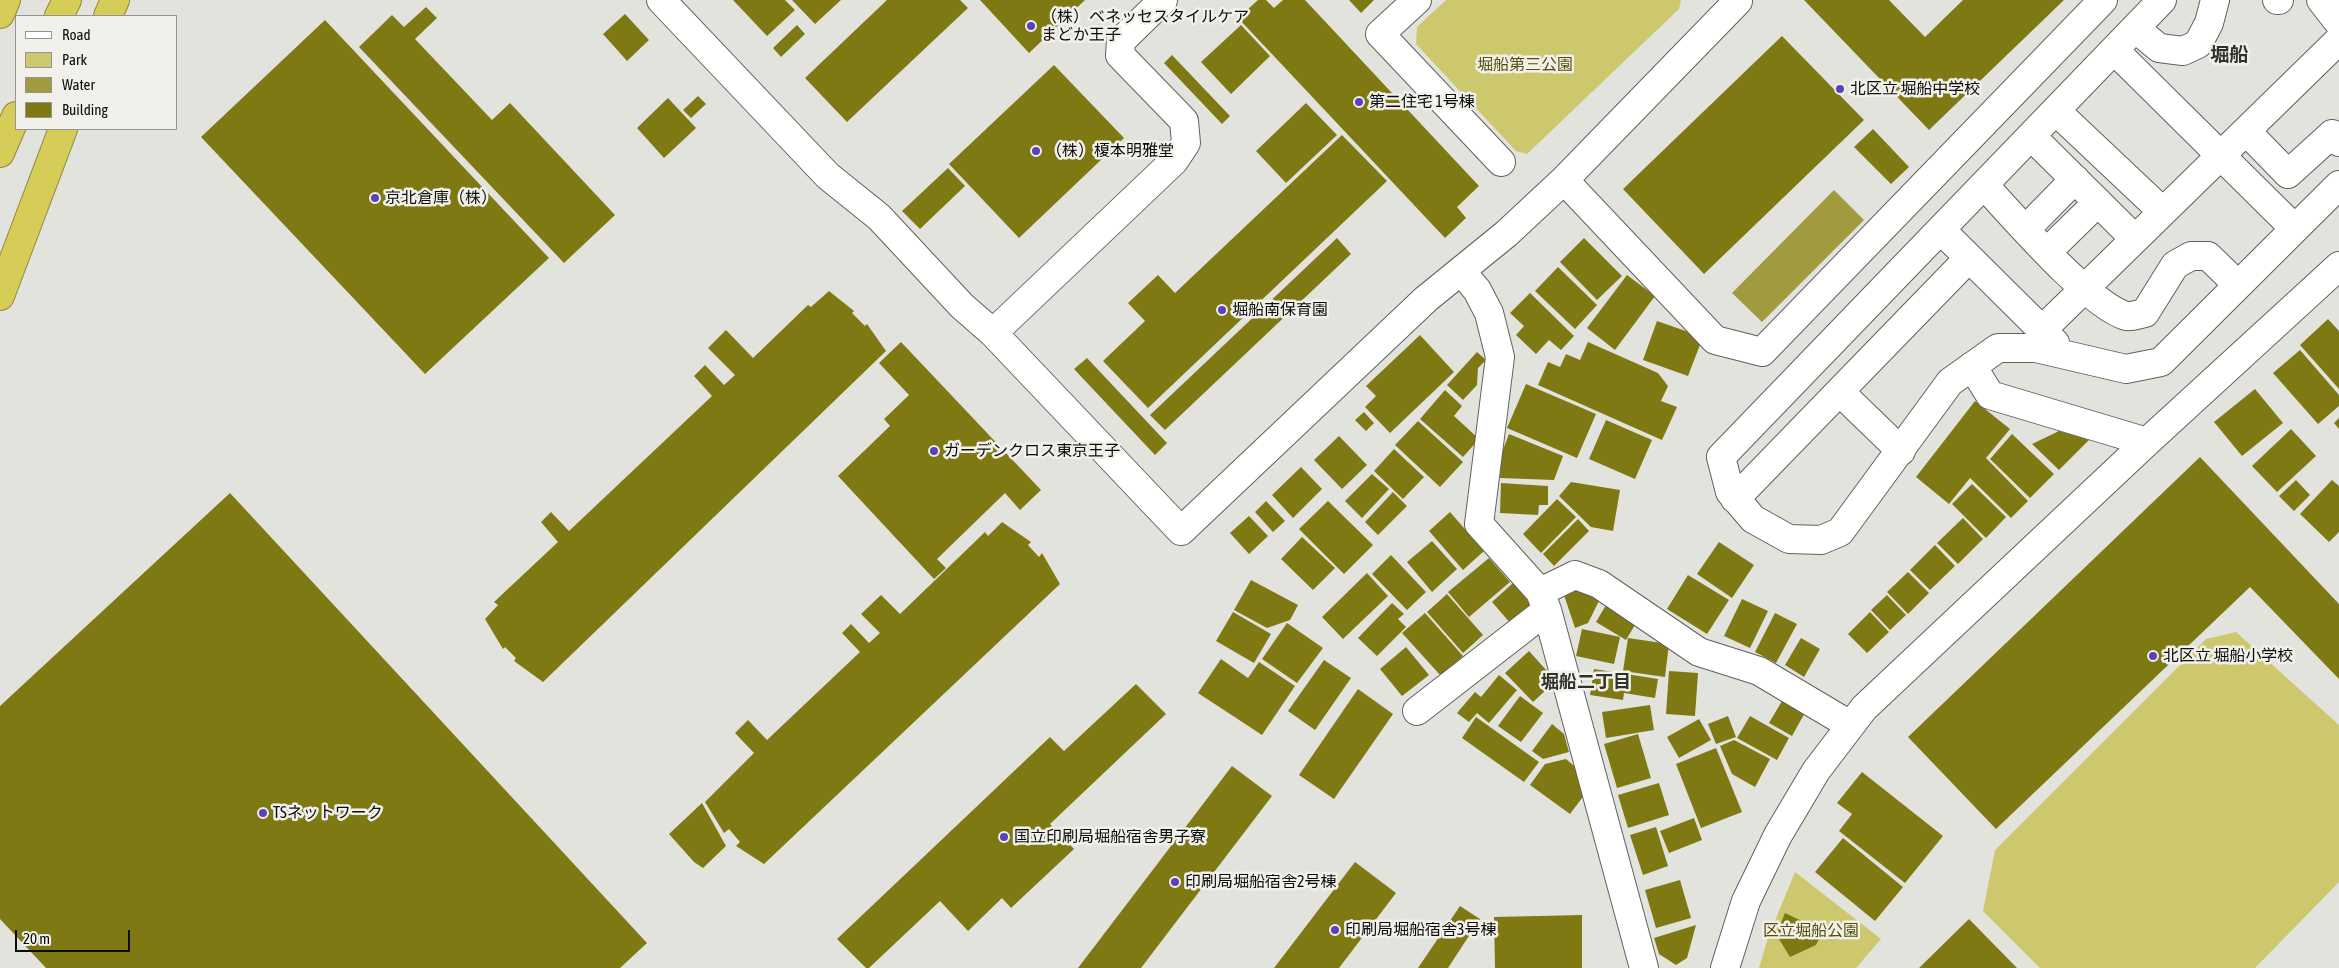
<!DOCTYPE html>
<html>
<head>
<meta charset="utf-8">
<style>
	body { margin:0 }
	#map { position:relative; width:2339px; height:968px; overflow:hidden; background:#e3e3dd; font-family:"Asap Condensed",sans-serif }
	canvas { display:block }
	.legend { position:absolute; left:15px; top:15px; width:162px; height:115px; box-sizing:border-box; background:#f1f0ea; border:1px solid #959490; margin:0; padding:6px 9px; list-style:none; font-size:15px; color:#0b0b09 }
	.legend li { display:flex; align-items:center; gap:10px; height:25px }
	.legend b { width:25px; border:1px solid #959490 }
	.scale { position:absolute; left:15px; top:930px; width:115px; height:22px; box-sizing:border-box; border:2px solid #0b0b09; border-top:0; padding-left:6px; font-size:15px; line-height:18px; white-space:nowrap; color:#0b0b09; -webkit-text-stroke:4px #f1f0ea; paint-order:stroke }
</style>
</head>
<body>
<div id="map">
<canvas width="2339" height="968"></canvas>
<ul class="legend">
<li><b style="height:6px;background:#fff"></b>Road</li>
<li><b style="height:14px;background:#cdc76e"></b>Park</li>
<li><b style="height:14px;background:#a19a3f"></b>Water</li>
<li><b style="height:14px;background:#7f7914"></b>Building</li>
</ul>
<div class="scale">20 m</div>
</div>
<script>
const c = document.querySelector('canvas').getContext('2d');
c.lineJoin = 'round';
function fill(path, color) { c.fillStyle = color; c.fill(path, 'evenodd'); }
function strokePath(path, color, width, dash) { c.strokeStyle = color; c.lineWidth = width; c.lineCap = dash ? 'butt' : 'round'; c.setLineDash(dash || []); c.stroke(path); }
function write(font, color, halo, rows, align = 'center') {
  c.font = font + ' "Asap Condensed","Noto Sans JP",sans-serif'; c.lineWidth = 5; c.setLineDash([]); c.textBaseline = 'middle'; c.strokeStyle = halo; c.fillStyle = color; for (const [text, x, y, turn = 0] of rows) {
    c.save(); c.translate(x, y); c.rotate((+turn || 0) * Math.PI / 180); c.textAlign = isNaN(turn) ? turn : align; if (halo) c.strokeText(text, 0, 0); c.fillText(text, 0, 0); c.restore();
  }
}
fill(new Path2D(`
	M1446,0H1681L1679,9L1527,154L1516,151L1416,44L1417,27Z
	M2236,632L2339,725V882L2255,968H2040L1983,911L1995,850L2206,639Z
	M1795,872L1881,939L1856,968H1759L1768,938Z`), '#cdc76e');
fill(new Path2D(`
	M1834,190L1864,220L1762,322L1732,293Z`), '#a19a3f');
fill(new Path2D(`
	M733,0H785L795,10L767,36Z
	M792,0H841L815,24Z
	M887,0H960L968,8L847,122L805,78Z
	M980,0H1085L1029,53Z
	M1258,0H1266L1274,8L1283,0H1305L1479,186L1457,207L1466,218L1445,238L1238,18Z
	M1349,0H1374L1361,13Z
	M1804,0H1889L1925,37L1963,0H2064L1929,130Z
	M426,7L437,18L415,39L492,120L510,103L615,215L564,263L359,47L392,15L404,27Z
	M625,14L649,40L627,61L603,34Z
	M325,20L549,258L425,374L201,137Z
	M797,25L805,34L781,57L773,48Z
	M1241,25L1270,56L1231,94L1201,62Z
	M1782,36L1864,120L1704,274L1623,189Z
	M1172,55L1230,116L1222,124L1164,63Z
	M1054,65L1124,138L1019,238L949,164Z
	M698,96L706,104L691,118L683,110Z
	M668,98L696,128L664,158L637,128Z
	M1306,103L1337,135L1286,183L1256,151Z
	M1873,129L1909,167L1891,184L1854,147Z
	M1342,135L1387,181L1148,408L1103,361L1145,321L1128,303L1158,275L1175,293Z
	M948,168L965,186L920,229L902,211Z
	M1337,238L1351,254L1165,430L1150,415Z
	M1584,238L1622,276L1597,300L1560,262Z
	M1558,267L1597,305L1575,329L1535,291Z
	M1627,275L1655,296L1615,350L1587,328Z
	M829,291L854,311L852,313L865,326L867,324L886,351L543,682L514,661L516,658L505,647L503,649L485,619L498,605L494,602L558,542L541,522L551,512L569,531L712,396L694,376L705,365L724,385L735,375L708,348L726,330L753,358L808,305L811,307Z
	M1530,293L1574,336L1561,350L1549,340L1536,354L1516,335L1524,326L1510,313Z
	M2328,319L2339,331V389L2300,345Z
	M1657,321L1703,337L1688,376L1643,360Z
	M1420,335L1454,372L1390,433L1365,407L1376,396L1366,386Z
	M901,342L1041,490L1020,510L1005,493L937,559L946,568L934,579L838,476L890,426L884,419L909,395L879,363Z
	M1588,342L1658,373L1668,386L1661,401L1677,407L1662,440L1538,385L1548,362L1560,367L1566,354L1580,360Z
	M2300,350L2339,395V406L2318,424L2273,373Z
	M1477,352L1486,360L1478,368L1477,385L1463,400L1447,385Z
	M1087,358L1167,443L1155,455L1074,369Z
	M1526,384L1596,414L1577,458L1507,428Z
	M2255,389L2283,423L2242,456L2214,422Z
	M1445,390L1462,406L1454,416L1479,439L1463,457L1420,419Z
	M1975,401L2010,429L1986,458L2028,501L2011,518L1970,478L1949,504L1916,477Z
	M1364,412L1374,423L1366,431L1355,420Z
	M2339,418V429L2334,423Z
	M1606,420L1652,440L1635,479L1589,459Z
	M1418,421L1463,462L1440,487L1395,445Z
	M2291,429L2316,456L2277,492L2252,466Z
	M2059,431L2089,440L2059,470L2032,444Z
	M1509,434L1563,456L1554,480L1500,478L1501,455Z
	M2012,434L2054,474L2030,498L1990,459Z
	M1339,436L1367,465L1342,489L1314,460Z
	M1394,449L1424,477L1403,499L1374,471Z
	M2200,457L2339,604V679L2250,587L1996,829L1908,737Z
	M1301,467L1322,489L1293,518L1272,495Z
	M1372,474L1389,489L1362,518L1345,501Z
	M2296,480L2310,495L2294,511L2279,496Z
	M2332,480L2339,486V532L2329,542L2300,514Z
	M1571,482L1620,490L1613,531L1591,527L1559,496Z
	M1501,483L1548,486V505H1539L1538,515L1500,513Z
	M1972,484L2006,517L1986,538L1952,504Z
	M1393,492L1407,506L1378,535L1365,522Z
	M230,493L647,943L620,968H46L0,919V706Z
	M1557,499L1576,517L1541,553L1523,534Z
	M1266,501L1285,521L1273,532L1255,512Z
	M1328,501L1373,545L1344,574L1299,529Z
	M1450,512L1484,551L1463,570L1429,531Z
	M1249,516L1268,536L1249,554L1230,533Z
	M1963,518L1983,539L1958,564L1937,543Z
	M1578,519L1589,531L1554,566L1543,554Z
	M1002,522L1031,542L1028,545L1039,557L1042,553L1060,584L764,864L736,846L740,842L729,829L724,833L705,802L754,753L735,733L748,720L767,740L860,652L842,633L851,624L869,643L880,633L861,614L881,595L900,614L985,532L988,536Z
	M1302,537L1335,568L1313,590L1281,559Z
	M1432,541L1457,569L1432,592L1407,562Z
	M1719,542L1754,565L1732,598L1697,574Z
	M1935,545L1955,566L1930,590L1910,570Z
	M1391,555L1426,592L1407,610L1372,574Z
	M1489,558L1510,582L1469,617L1448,592Z
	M1908,572L1929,593L1908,614L1887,592Z
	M1367,573L1388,596L1343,639L1322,617Z
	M1688,575L1729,600L1707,634L1667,609Z
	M1251,580L1298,605L1290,620L1267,628L1234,610Z
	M1513,583L1532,606L1511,624L1492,602Z
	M1583,585L1602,595L1588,623L1575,628L1563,592Z
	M1447,594L1483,635L1463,653L1427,612Z
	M1887,595L1906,615L1890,630L1871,610Z
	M1742,599L1768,611L1750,648L1724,636Z
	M1609,600L1639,618L1626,640L1596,622Z
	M1392,603L1404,614L1398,619L1406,627L1377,656L1358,638Z
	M1233,612L1271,634L1254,663L1216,641Z
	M1870,612L1889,632L1867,653L1848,634Z
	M1425,613L1463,656L1441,676L1402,633Z
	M1775,613L1797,624L1776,663L1755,652Z
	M1287,623L1323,648L1297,683L1262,659Z
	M1582,629L1620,637L1614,664L1576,656Z
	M1628,638L1669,644L1665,677L1623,671Z
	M1801,638L1820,649L1804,677L1785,665Z
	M1406,647L1429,675L1402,696L1380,669Z
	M1529,651L1556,681L1533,702L1505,673Z
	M1221,659L1248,678L1259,662L1295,686L1262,735L1198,693Z
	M1324,660L1351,678L1315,730L1288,711Z
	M1594,669L1658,679L1655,698L1624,693L1623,700L1590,695Z
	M1669,671L1698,673L1695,716L1666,714Z
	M1499,675L1517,690L1489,723L1477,713L1469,722L1457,713L1475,692L1481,697Z
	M1136,684L1166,714L1050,824L1074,849L1011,908L1002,898L968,931L940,901L869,968H866L837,939L1050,737L1064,751Z
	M1358,689L1393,714L1334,799L1299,775Z
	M1520,696L1543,713L1521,742L1498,726Z
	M1785,696L1807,709L1792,736L1769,723Z
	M1650,705L1654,730L1606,738L1602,712Z
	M1728,716L1736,737L1716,744L1708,724Z
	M1750,716L1789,738L1777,760L1737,738Z
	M1476,717L1539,762L1524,782L1462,738Z
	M1699,719L1711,740L1679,758L1667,737Z
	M1552,724L1564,734L1569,752L1543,759L1532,751Z
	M1638,734L1651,778L1617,788L1604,744Z
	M1734,740L1770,759L1755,787L1732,774L1720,746Z
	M1716,748L1742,812L1701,828L1676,764Z
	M1566,759L1580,771L1585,794L1570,814L1530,785L1545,764Z
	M1232,766L1272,796L1141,968H1078Z
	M1862,772L1943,836L1905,883L1839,831L1852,814L1837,803Z
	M1659,783L1669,815L1628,828L1618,795Z
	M702,803L726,846L703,868L694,862L669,834Z
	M1694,818L1702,840L1669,853L1660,831Z
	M1656,827L1668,866L1643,875L1630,835Z
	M1843,838L1903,887L1875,921L1815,872Z
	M1355,862L1396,893L1339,968H1274Z
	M1680,880L1691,918L1656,928L1645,890Z
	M1460,906L1480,919L1448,968H1418Z
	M1785,913L1823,931L1816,945L1790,957L1779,939L1778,930Z
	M1582,915V968H1495L1494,917Z
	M1969,919L2017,968H1919Z
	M1696,925L1687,958L1676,965L1659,954L1654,938Z`), '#7f7914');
const minor = new Path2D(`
	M661,0L828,176L879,217L962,306L993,333L1181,531L1426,299L1506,234L1564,180L1738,1L1737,0
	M1417,0L1380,34L1501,162
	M2162,0L1721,457L1730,492L1753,519L1789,539L1821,540L1840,532L1950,382L1998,348H2036L2126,369L2161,362L2339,185
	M2277,0H2279
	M2321,0L2339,23
	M2135,28L2159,48L2183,51L2198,44L2209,23L2215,0
	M2114,50L2295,229
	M2056,111L2163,212
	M2246,131L2288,174L2332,134L2339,142
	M2031,136L2135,239
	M1564,180L1715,340L1762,352L2103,0
	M1984,185C2014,217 2088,304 2126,316C2132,317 2139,314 2145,313L2175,265L2191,256H2208L2238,285
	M2026,229L2075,179
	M1941,230L2055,343
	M2048,251L2098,202
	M1461,271L1477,290L1489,313L1500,357L1479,524L1540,592L1547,610L1644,968
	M2042,330L2339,40
	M993,333L1174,161L1186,143L1184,121L1120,55L1121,41L1163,0
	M1972,366L1990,395L2147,442
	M1840,392L1901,451
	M1735,499L1969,258
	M1540,592L1575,575L1599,584L1699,652L1759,671L1850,725
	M1417,711L1547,610
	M1725,968L1746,901L1778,835L1816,771L1864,708L2147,442L2339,266`);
const highway = new Path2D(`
	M0,14L6,0
	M59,16L67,0
	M108,16L115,0
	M0,153L16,116
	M0,296L63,129`);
strokePath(minor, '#61615c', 30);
strokePath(highway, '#8f893c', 30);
strokePath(minor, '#fff', 28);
strokePath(highway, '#d6cd58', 28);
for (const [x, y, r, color] of [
	[1031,26,5,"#5843bb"],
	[1840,89,5,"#5843bb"],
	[1359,102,5,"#5843bb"],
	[1036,151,5,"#5843bb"],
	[375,198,5,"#5843bb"],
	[1222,310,5,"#5843bb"],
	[934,451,5,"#5843bb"],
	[2153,656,5,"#5843bb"],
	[263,813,5,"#5843bb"],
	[1004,837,5,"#5843bb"],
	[1175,882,5,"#5843bb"],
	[1335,930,5,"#5843bb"]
]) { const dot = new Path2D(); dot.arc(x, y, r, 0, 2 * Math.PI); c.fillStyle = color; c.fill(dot); strokePath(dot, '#f1f0ea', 2); }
write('16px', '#0b0b09', '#f1f0ea', [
	["（株）ベネッセスタイルケア",1041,17],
	["まどか王子",1041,35],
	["北区立 堀船中学校",1850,89],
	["第二住宅 1号棟",1369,102],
	["（株）榎本明雅堂",1046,151],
	["京北倉庫（株）",385,198],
	["堀船南保育園",1232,310],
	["ガーデンクロス東京王子",944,451],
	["北区立 堀船小学校",2163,656],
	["TSネットワーク",273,813],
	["国立印刷局堀船宿舎男子寮",1014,837],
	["印刷局堀船宿舎2号棟",1185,882],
	["印刷局堀船宿舎3号棟",1345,930]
], 'left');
write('16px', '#544f06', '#f1f0ea', [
	["堀船第三公園",1525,65],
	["区立堀船公園",1811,931]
]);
write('bold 18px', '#31312c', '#f1f0ea', [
	["堀船二丁目",1586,682]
]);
write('bold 19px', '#31312c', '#f1f0ea', [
	["堀船",2229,55]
]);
</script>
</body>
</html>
